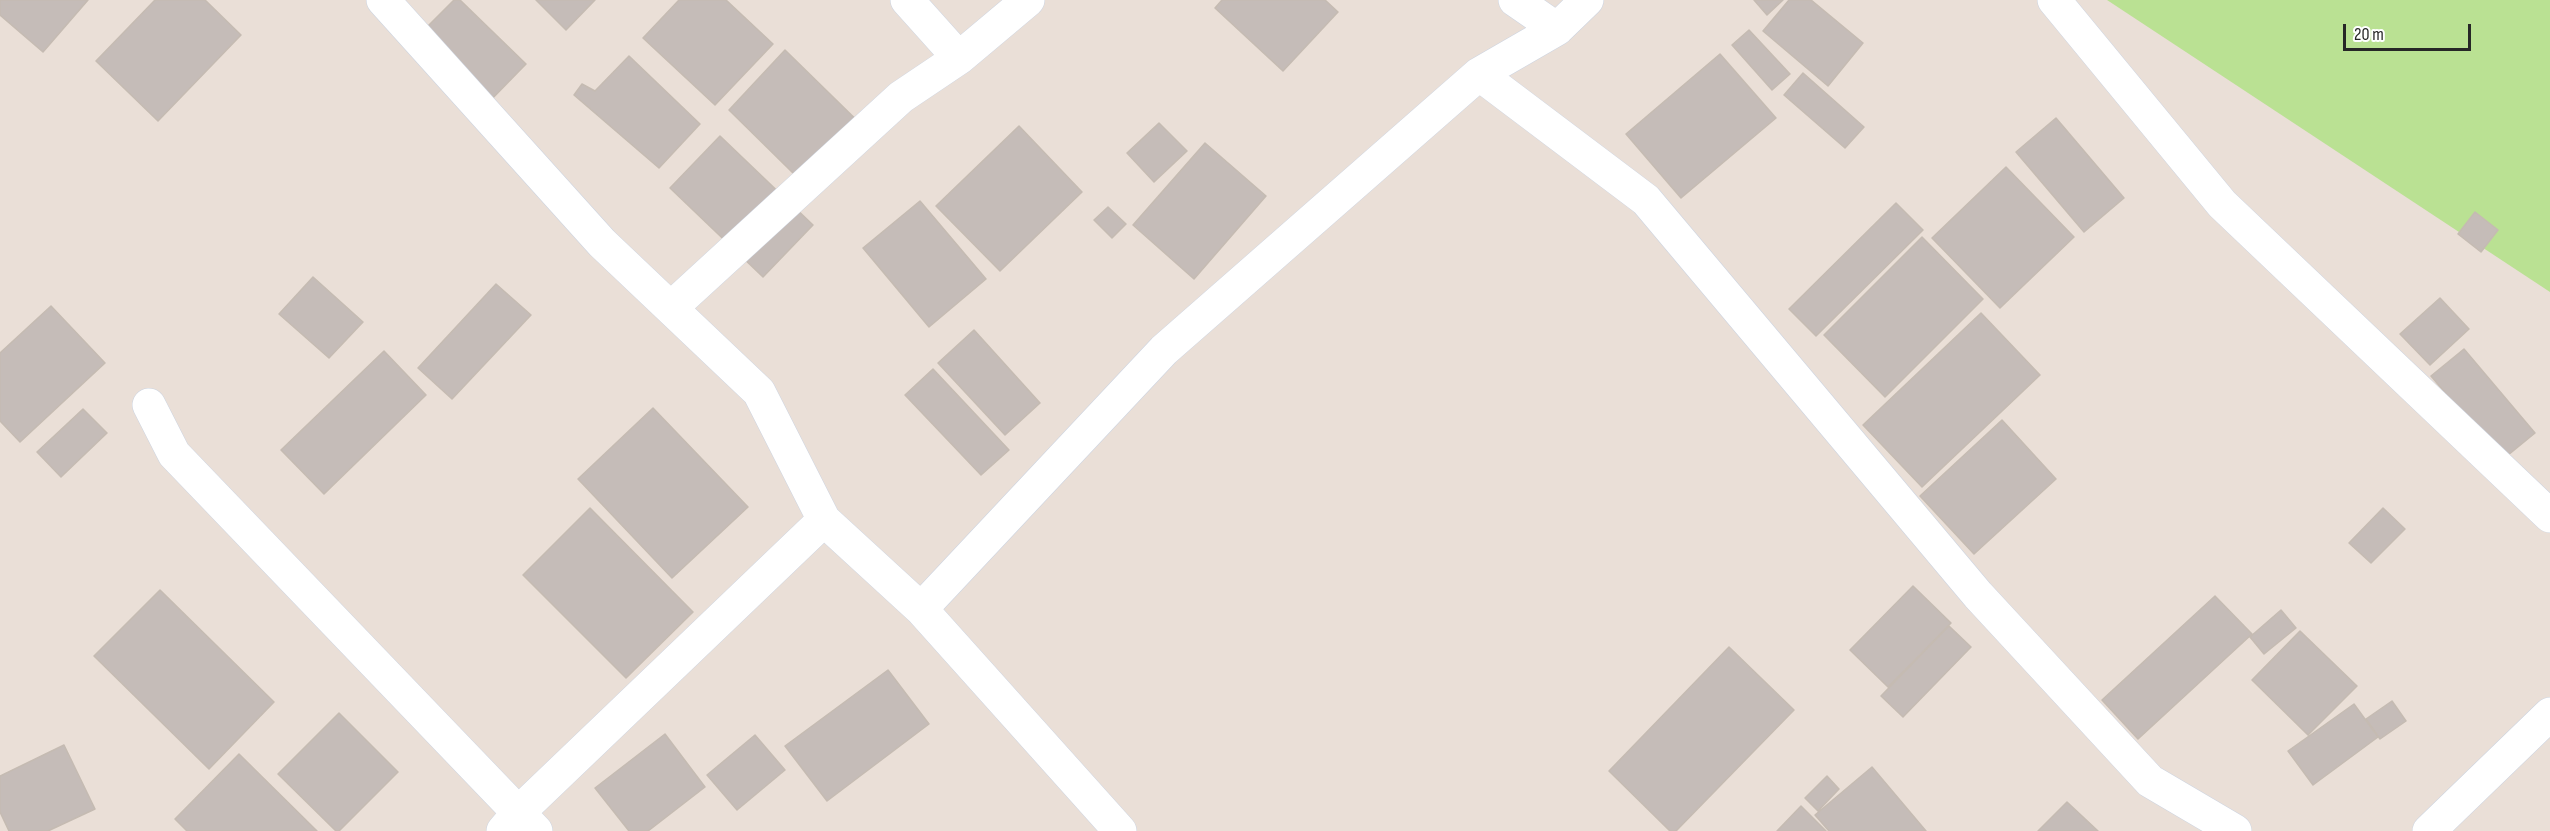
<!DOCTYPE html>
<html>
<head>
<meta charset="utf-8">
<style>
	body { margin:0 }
	#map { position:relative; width:2550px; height:831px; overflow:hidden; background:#eadfd7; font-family:"Sofia Sans Condensed",sans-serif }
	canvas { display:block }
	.scale { position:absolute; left:2343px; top:24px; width:128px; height:27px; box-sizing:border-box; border:3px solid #272727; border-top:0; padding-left:8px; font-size:18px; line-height:21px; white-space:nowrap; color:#272727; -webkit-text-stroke:4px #fff; paint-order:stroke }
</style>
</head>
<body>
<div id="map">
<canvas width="2550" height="831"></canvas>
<div class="scale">20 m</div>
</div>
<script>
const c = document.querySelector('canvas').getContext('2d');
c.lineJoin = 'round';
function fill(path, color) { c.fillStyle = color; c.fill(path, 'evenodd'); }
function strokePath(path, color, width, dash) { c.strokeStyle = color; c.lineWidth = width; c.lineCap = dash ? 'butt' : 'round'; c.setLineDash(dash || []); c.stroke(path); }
fill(new Path2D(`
	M2107,0H2550V292Z`), '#bae193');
const building = new Path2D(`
	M0,0H88L43,52L0,15Z
	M155,0H205L241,35L158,121L96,61Z
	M454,0H460L526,64L486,105L416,38Z
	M536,0H595L566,30Z
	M679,0H726L773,44L715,105L643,38Z
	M1222,0H1325L1338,12L1283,71L1215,8Z
	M1754,0H1783L1767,15Z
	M1789,0H1811L1863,43L1828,86L1763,31Z
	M1749,30L1790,74L1772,90L1732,45Z
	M785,50L876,139L847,167L793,173L729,110Z
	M1720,54L1776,118L1681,198L1626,134Z
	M629,56L700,124L659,168L574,95L582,84L595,91Z
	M1803,73L1864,127L1845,148L1784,95Z
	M2056,118L2124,198L2084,232L2016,152Z
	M1159,123L1187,151L1154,182L1127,153Z
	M1019,126L1082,192L1000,271L936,206Z
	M720,136L813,225L763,277L670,188Z
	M1205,143L1266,196L1194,279L1133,225Z
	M2006,167L2074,237L2000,308L1932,238Z
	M920,201L986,279L929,327L863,248Z
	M1896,203L1923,230L1816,336L1789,309Z
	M1108,207L1126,224L1112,238L1094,220Z
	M2475,212L2498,230L2481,252L2458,234Z
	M1922,237L1983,299L1885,397L1824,335Z
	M313,277L363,322L329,358L279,314Z
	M496,284L531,315L452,399L418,368Z
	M2440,298L2469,329L2430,365L2400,334Z
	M51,306L105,363L20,442L0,421V353Z
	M1981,313L2040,375L1922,487L1863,425Z
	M974,330L1040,403L1005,435L938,363Z
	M2464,349L2535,433L2502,460L2431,376Z
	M384,351L426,395L324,494L281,450Z
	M933,369L1009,450L981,475L905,395Z
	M653,408L748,507L672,578L578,479Z
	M83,409L107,433L61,477L37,452Z
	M2002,420L2056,479L1974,554L1920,496Z
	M590,508L693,612L626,678L523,575Z
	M2383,508L2405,529L2371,563L2349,543Z
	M1913,586L1951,623L1888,687L1850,650Z
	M160,590L274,702L209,769L94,656Z
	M2215,596L2252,634L2138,739L2102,700Z
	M2281,610L2296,628L2264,654L2250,637Z
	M1949,626L1971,647L1903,717L1881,696Z
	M2300,631L2357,686L2308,735L2252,680Z
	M1729,647L1794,710L1676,831H1670L1609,771Z
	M888,670L929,724L827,801L785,746Z
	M2392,701L2406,721L2380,739L2366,719Z
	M2354,704L2378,737L2313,785L2288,751Z
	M339,713L398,772L339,831H336L278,774Z
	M665,734L705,787L648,831H629L595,788Z
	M755,735L785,770L737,810L707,775Z
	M64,745L95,809L48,831H9L0,812V776Z
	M239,754L317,831H187L175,819Z
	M1872,767L1926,831H1829L1815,815Z
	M1827,776L1839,789L1818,811L1805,798Z
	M2067,802L2098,831H2038Z
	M1801,806L1826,831H1777Z`);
fill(building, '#c5bcb8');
strokePath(building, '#c5bbb2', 1.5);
const street = new Path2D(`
	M383,0L602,243L759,392L824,520L921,609L1120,831
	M907,0L959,58
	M1515,0L1557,29
	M2054,0L2222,204L2550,516
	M1479,74L1646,200L1978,595L2150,781L2235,831
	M672,307L901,97L959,58L1028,0
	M149,405L174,454L536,831
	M921,609L1164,350L1479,74L1557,29L1587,0
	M503,831L519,812L824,520
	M2429,831L2550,714`);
strokePath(street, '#cdd4e0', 34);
strokePath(street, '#fff', 33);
</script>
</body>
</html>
